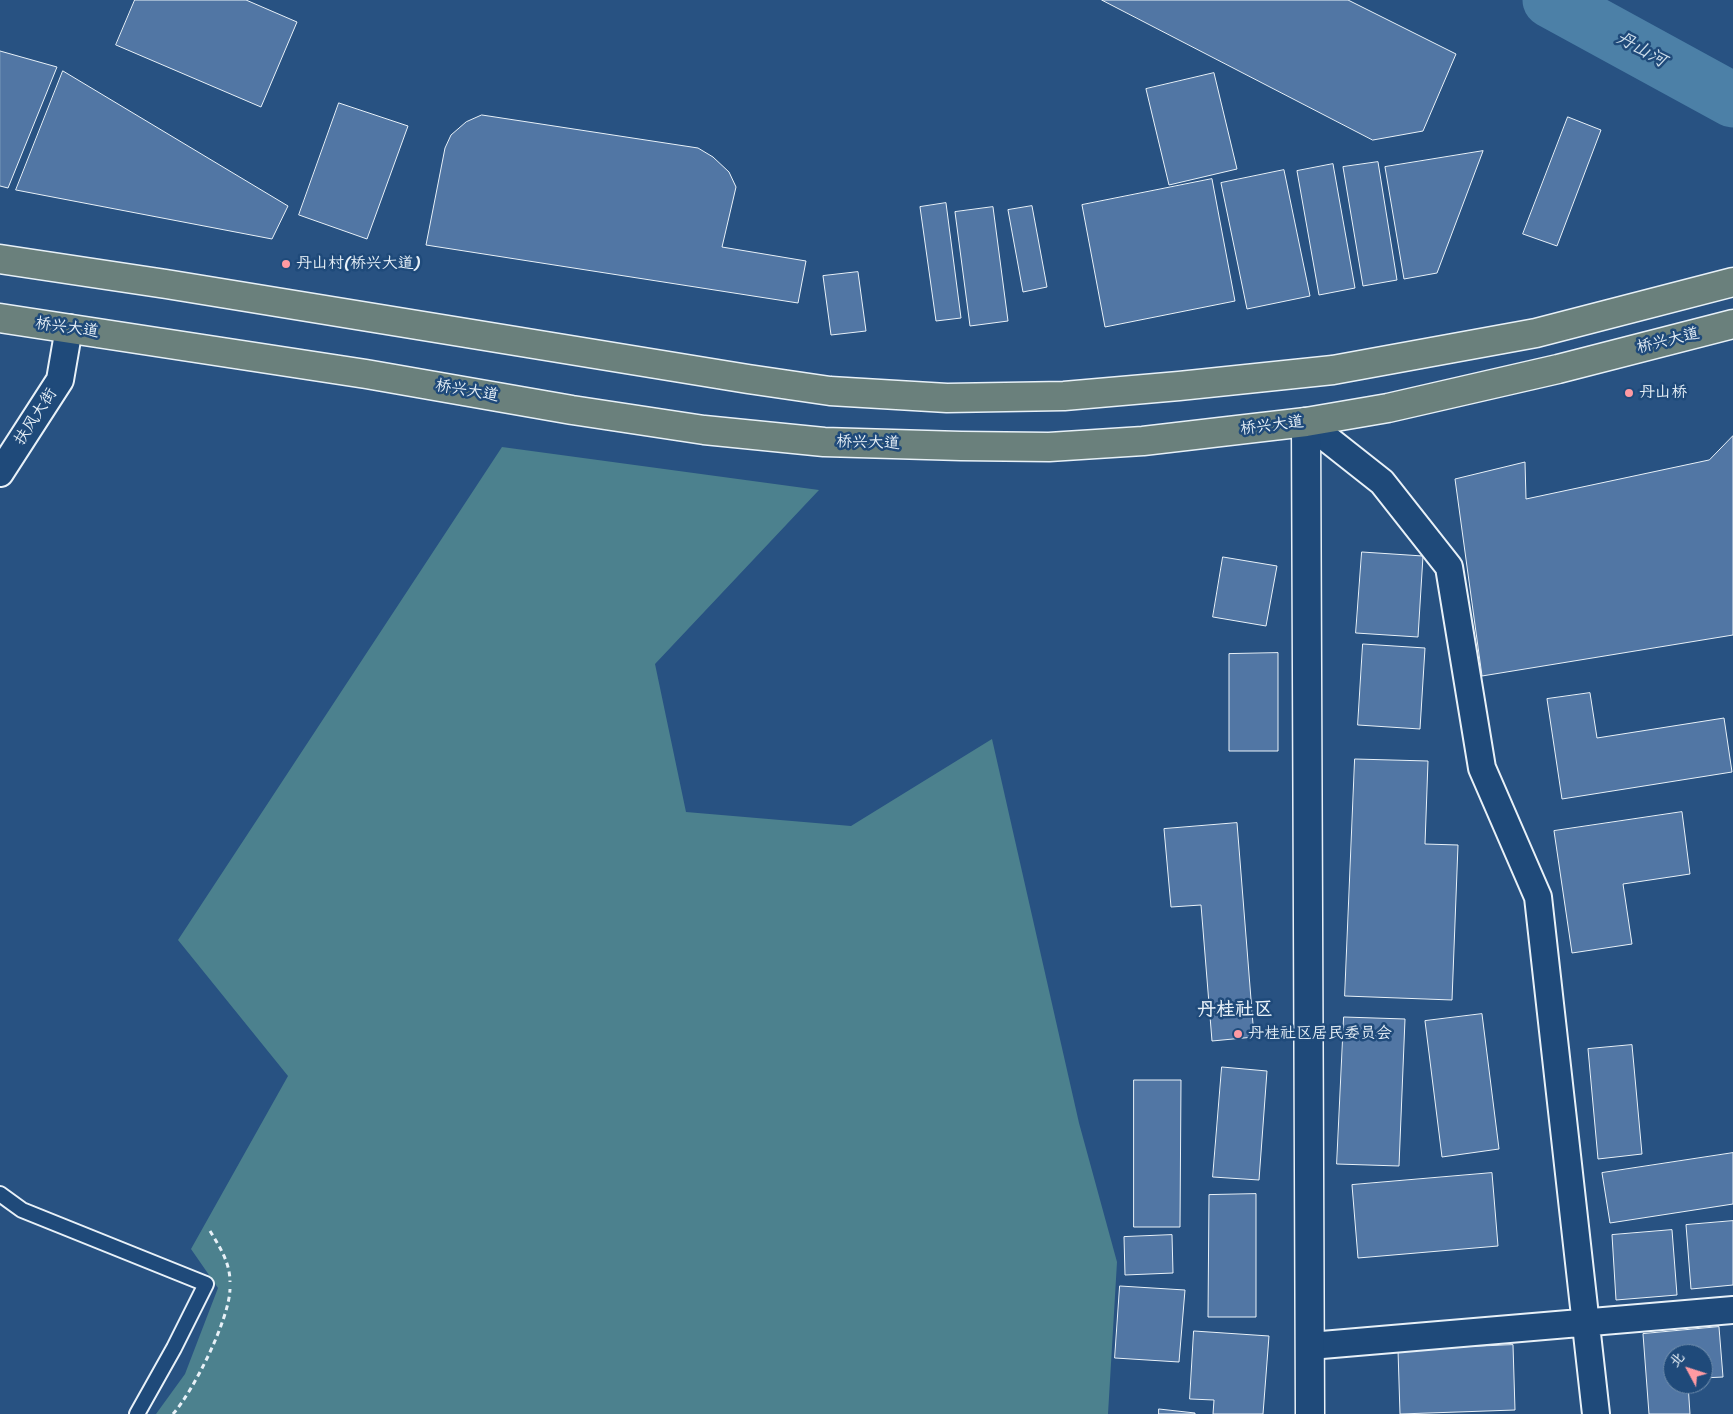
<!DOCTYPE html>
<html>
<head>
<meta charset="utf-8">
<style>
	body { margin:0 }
	#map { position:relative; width:1733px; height:1414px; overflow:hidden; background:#285282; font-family:Sriracha,"LXGW WenKai TC",sans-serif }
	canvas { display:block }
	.north { position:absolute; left:1663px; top:1344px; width:50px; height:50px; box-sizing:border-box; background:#1f4a7a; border:1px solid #6f8dac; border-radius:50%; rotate:310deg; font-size:14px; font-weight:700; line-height:20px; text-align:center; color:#e8f1f8 }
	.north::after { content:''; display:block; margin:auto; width:18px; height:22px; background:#ff9aa2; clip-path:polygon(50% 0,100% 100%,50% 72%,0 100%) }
</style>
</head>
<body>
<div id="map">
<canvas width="1733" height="1414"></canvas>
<div class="north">北</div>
</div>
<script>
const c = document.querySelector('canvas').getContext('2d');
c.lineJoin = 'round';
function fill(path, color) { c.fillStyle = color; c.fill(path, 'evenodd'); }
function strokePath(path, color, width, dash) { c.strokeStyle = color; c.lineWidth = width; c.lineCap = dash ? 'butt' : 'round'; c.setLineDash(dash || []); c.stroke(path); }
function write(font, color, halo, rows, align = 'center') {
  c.font = font + ' Sriracha,"LXGW WenKai TC",sans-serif'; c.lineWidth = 5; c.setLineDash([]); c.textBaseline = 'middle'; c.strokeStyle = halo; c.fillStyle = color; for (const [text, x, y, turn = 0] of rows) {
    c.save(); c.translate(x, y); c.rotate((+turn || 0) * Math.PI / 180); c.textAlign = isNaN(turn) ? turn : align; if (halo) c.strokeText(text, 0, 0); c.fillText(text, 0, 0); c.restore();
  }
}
fill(new Path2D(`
	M502,447L819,490L655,664L686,812L851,826L992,739L1079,1123L1117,1262L1108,1414H156L185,1374L218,1288L191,1249L288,1076L178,940Z`), '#4c818e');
strokePath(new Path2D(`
	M1550,0L1733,100`), '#4c80a7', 55);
const building = new Path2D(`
	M135,0H246L297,22L261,107L116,45Z
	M1102,0H1348L1456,54L1423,131L1373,140Z
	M0,51L57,67L8,188L0,186Z
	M63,71L288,206L272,239L16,190Z
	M1214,73L1237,169L1169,185L1146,89Z
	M339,103L408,126L367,239L299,215Z
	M482,115L698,148L713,157L729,172L736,187L722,247L806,261L798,303L426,245L445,148L451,135L466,122Z
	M1568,117L1601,130L1557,246L1523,234Z
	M1483,151L1437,273L1404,279L1385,167Z
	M1378,162L1397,280L1363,286L1343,167Z
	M1333,164L1355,288L1319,295L1297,171Z
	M1284,170L1310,296L1247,309L1221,183Z
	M1212,179L1235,301L1105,327L1082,205Z
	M946,203L961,318L936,321L920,207Z
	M1032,206L1047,287L1023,292L1008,210Z
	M993,207L1008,321L970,326L955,212Z
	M858,272L866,331L831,335L823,276Z
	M1733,436V635L1482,676L1455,479L1525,462L1526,499L1709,460Z
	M1362,552L1423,556L1418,637L1356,633Z
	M1223,557L1277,566L1266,626L1213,617Z
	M1363,644L1425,648L1420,729L1358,725Z
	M1278,653V751H1229V654Z
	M1590,693L1597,738L1724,718L1732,772L1562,799L1547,699Z
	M1355,759L1428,761L1425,844L1458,845L1452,1000L1345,996Z
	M1682,812L1690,874L1623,884L1632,944L1572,953L1554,831Z
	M1237,823L1254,1037L1212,1041L1201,905L1171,907L1164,829Z
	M1482,1014L1499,1149L1442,1157L1425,1021Z
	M1344,1017L1405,1019L1399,1166L1337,1164Z
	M1632,1045L1642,1154L1598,1159L1588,1049Z
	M1222,1067L1267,1071L1259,1180L1213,1177Z
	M1134,1080H1181L1180,1227H1134Z
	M1733,1153V1204L1610,1223L1602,1173Z
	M1492,1173L1498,1246L1358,1258L1352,1185Z
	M1256,1194V1317H1208L1209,1195Z
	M1733,1221V1285L1691,1289L1686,1225Z
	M1672,1230L1677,1295L1616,1300L1612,1235Z
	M1172,1235L1173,1273L1125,1275L1124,1237Z
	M1120,1286L1185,1290L1179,1362L1115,1358Z
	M1719,1327L1723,1377L1703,1378V1354H1673V1384H1688L1690,1414H1649L1643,1334Z
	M1194,1331L1269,1336L1263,1414H1213L1214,1400L1190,1399Z
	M1513,1345L1515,1410L1400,1414L1398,1350Z
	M1159,1409L1195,1413V1414H1159Z`);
fill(building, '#5176a4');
strokePath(building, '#e8f1f8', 1);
const lane = new Path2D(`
	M0,1194L22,1210L206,1284L174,1348L137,1414`);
const street = new Path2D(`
	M1306,422L1382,482L1449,567L1482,768L1538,897L1596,1414
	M0,473L60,380L69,328
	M1310,1346L1733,1310`);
const secondary = new Path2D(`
	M1306,422L1310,1414`);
const primary = new Path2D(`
	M0,259L166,284L748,379L830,391L947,398L1064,396L1179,386L1333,370L1536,333L1733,282
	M0,318L366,374L572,410L704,430L824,442L961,446L1049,447L1143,441L1306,422L1388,408L1558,369L1733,324`);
strokePath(lane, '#e8f1f8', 18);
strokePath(street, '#e8f1f8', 30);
strokePath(secondary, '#e8f1f8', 31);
strokePath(primary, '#e8f1f8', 31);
strokePath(new Path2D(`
	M210,1231C220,1247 230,1263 230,1282
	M173,1414C194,1390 229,1320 230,1289`), '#e8f1f8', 3, [5, 4]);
strokePath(lane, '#1f4a7a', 14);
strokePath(street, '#1f4a7a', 26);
strokePath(secondary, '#1f4a7a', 28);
strokePath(primary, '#6a807c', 28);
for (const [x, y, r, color] of [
	[286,264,5,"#ff9aa2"],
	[1629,393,5,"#ff9aa2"],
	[1238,1034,5,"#ff9aa2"]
]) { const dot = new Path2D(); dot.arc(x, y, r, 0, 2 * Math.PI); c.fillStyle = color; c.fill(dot); strokePath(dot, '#1f4a7a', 2); }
write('16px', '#e8f1f8', '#1f4a7a', [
	["丹山村(桥兴大道)",296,264],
	["丹山桥",1639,393],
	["丹桂社区居民委员会",1248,1034]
], 'left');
write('16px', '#e8f1f8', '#1f4a7a', [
	["桥兴大道",67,328,8],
	["桥兴大道",1668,341,-14],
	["桥兴大道",467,391,10],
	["扶风大街",36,417,-57],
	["桥兴大道",1272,426,-7],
	["桥兴大道",868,443,2]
]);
write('italic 18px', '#d1e0ec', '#1f4a7a', [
	["丹山河",1641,50,29]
]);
write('bold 19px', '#e8f1f8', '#1f4a7a', [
	["丹桂社区",1235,1010]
]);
</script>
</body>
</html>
